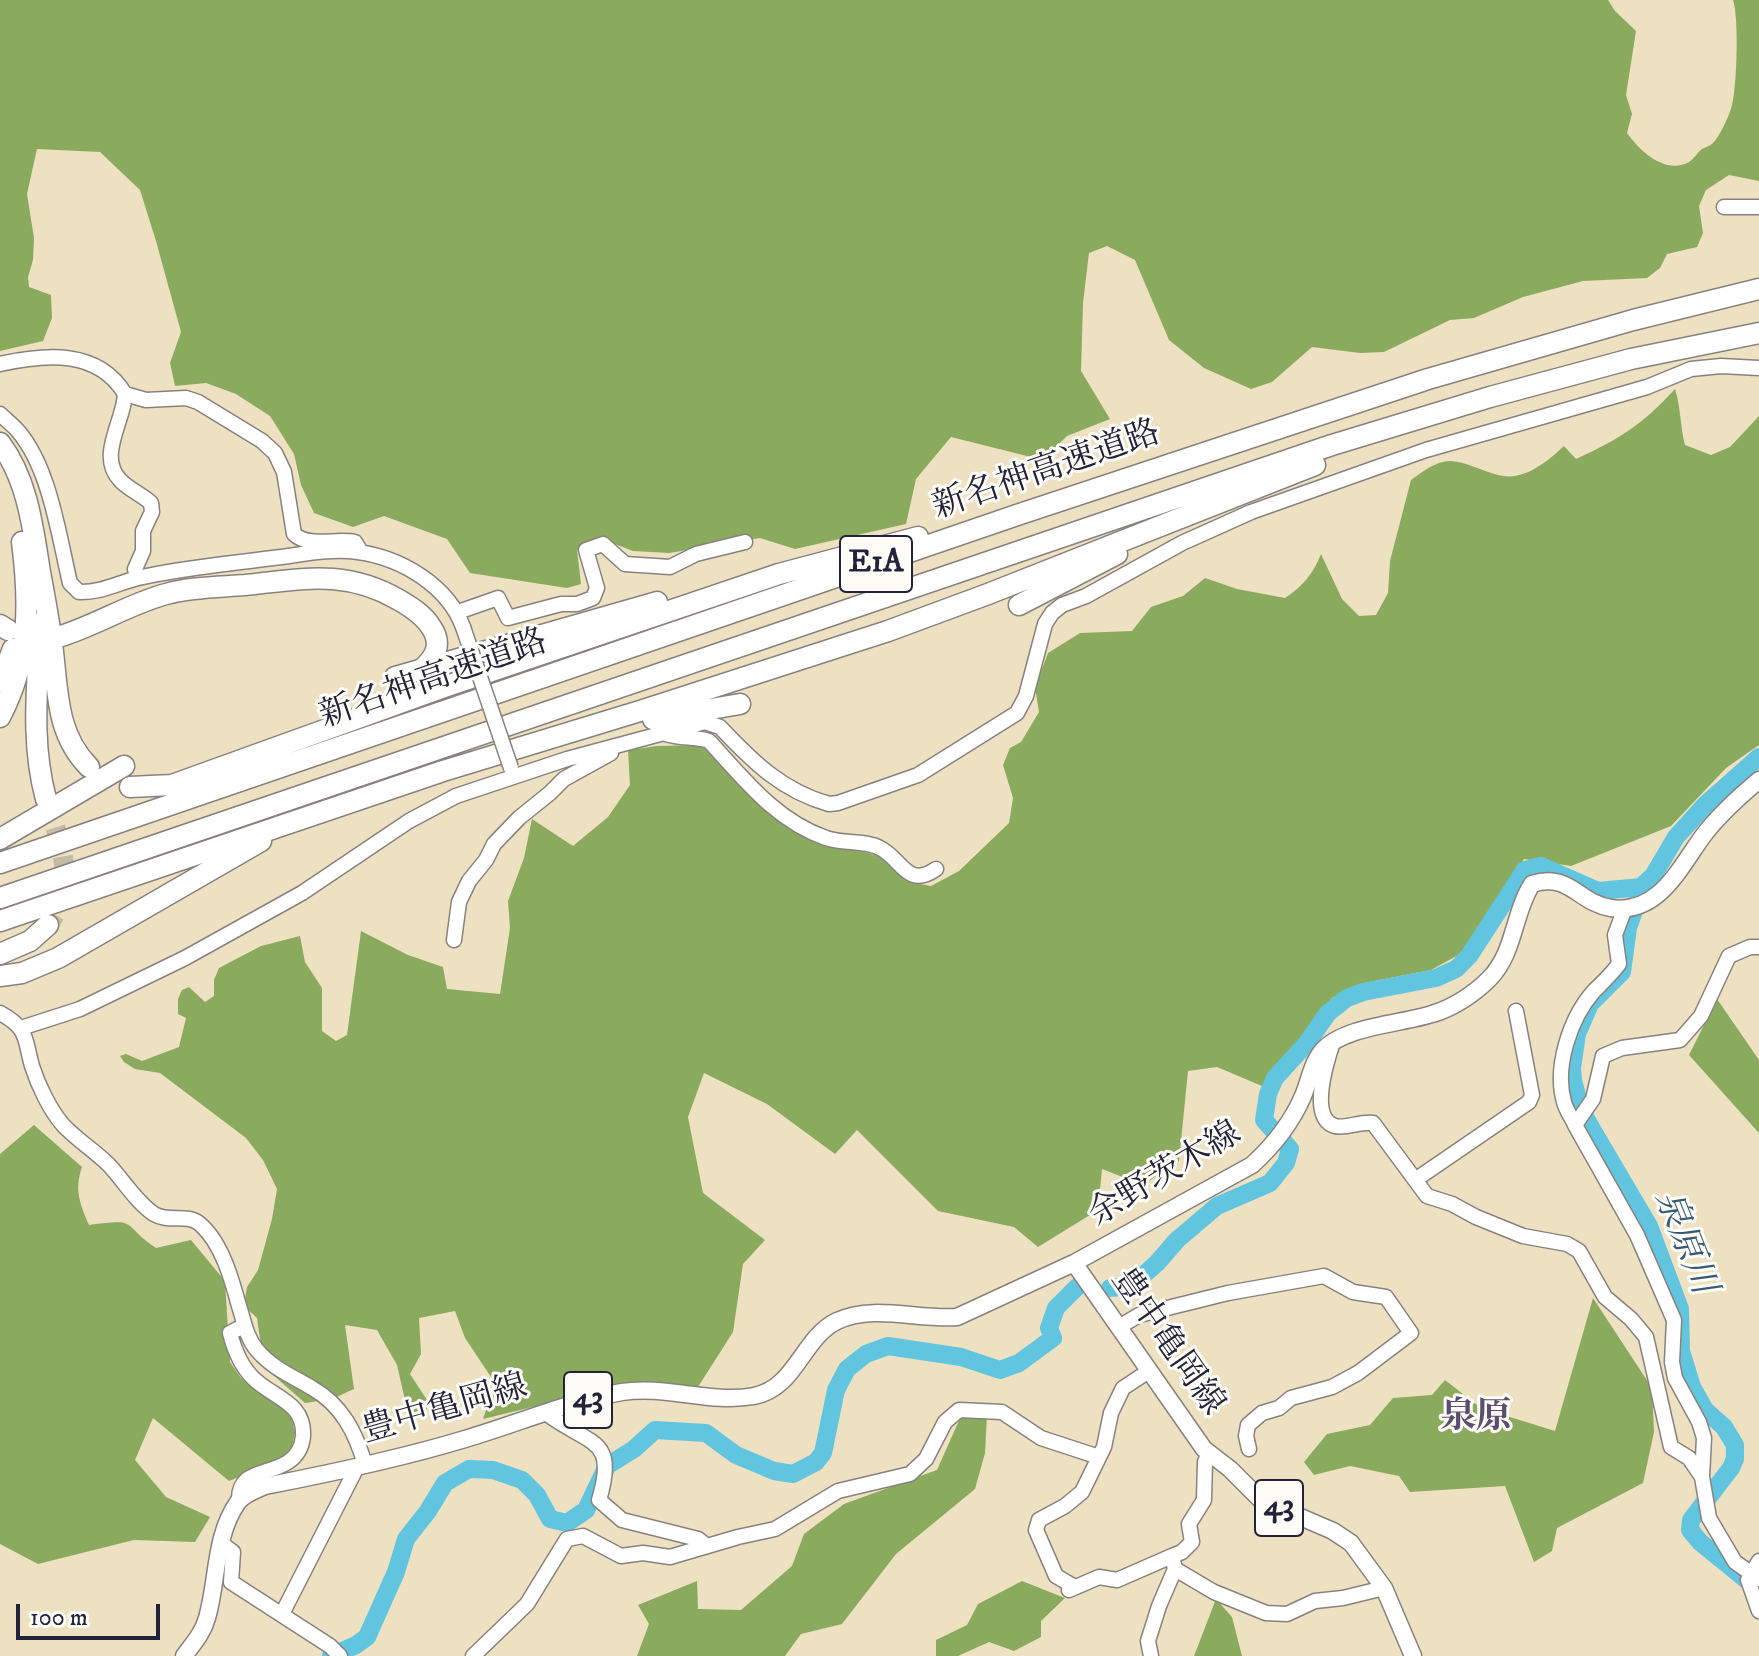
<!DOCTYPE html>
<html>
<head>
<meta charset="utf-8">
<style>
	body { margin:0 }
	#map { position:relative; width:1759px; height:1656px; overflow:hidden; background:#ede1c1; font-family:"IM FELL DW Pica",serif }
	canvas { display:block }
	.scale { position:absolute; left:16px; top:1604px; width:144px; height:36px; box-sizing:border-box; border:4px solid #22223b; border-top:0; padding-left:10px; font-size:24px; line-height:28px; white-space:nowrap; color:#22223b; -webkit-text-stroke:6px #fdfcf7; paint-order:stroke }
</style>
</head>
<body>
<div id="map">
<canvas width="1759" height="1656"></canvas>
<div class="scale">100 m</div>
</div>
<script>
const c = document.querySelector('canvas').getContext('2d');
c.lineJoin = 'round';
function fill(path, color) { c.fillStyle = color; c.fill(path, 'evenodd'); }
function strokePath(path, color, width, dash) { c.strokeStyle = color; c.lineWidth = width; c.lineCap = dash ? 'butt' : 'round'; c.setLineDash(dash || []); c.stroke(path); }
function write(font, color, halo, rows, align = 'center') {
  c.font = font + ' "IM FELL DW Pica","Noto Serif JP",serif'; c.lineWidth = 6; c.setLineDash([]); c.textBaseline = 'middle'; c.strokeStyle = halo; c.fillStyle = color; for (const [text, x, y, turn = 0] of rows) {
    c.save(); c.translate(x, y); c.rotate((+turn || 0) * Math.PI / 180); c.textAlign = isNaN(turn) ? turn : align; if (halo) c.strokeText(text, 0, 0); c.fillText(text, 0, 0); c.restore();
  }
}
fill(new Path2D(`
	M0,0H1608L1615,11L1636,31L1626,95L1632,114L1627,133C1640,151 1665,175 1689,162C1694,159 1697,153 1702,149C1705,147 1710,146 1713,143C1720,136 1730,114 1732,105C1737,86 1739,17 1733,0H1759V181L1729,175L1706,190L1699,206L1703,233L1697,247L1667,254L1660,268L1647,278L1583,281L1523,297L1474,318L1450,320L1384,352L1360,353L1312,347L1272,382L1251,389L1204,368L1169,340L1135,260L1107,246L1089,253L1083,303L1081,371L1110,419L1067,436L1043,460L951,437L916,479L906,524L795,549L760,538L669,553L633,551L599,538L577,550L581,584L567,588L470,573L447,539L384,516L353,527L314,513L301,485L294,454L270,416L236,394L206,383L175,386L170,363L181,332L156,241L140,190L100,152L37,149L27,194L34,238L33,260L28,277L29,287L51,295L52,318L43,341L0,351Z
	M1675,389C1681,408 1680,426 1685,445L1711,455L1730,447L1759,416V745L1726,768L1671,826L1571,866L1524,859L1460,954L1431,970L1364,983L1332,998L1262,1086L1217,1067L1188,1071L1179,1161L1143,1185L1102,1169L1098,1210L1038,1247L1014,1227L938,1211L857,1130L835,1154L767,1104L704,1073L688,1117L703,1193L765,1240L743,1264L733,1332L698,1387L622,1385L483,1419L495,1383L465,1338L455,1311L419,1318L421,1354L410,1374L429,1403L424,1415L410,1422L397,1365L377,1330L345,1325L354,1389L332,1399L305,1403L264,1367L257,1318L244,1306L247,1287L258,1270L272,1219L277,1189L263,1160L246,1138L160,1073L135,1069L124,1062L120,1056L126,1054L142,1061L179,1047L186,1018L178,1014V999L182,990L189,987L205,1002L214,996V980L219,968L261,946L300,936L305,962L322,988V1031L336,1041L347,1035L361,931L408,955L443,967L447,989L500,994L510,928L508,901L524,858L532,819L573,846L608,817L630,785L628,750L657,746L700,745L717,759L753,799L803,836L883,857L909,882L931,886L959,871L1009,823L1013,798L1003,765L1010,748L1021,742L1039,712L1035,687L1048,653L1080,633L1132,631L1151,607L1183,596L1205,578L1237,589L1285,598C1303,586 1313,574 1321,554L1342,599L1359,616L1376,615L1388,593L1390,561L1411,480C1422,472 1436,461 1450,461C1467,462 1482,471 1498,475C1523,482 1547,462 1564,446L1576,459C1620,439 1643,424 1675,389Z
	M1717,999L1759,1060V1133L1689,1055Z
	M34,1125L82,1167C74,1190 80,1204 89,1225C141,1218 120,1224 156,1248L191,1240L225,1281L230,1362L241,1378L283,1407L292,1419L295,1433L292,1447L282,1459L229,1481L153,1418L135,1460L166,1497L210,1517L195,1542L134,1540L38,1564L0,1544V1154Z
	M1593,1298L1652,1388L1654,1432L1643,1483L1557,1528L1552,1551L1534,1562L1505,1486L1410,1492L1399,1476L1350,1466L1314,1475L1304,1462L1327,1434L1370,1425L1393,1398L1432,1395L1445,1380L1481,1408L1555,1431Z
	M965,1407L987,1416L985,1453L975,1489L896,1554L842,1624L801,1634L785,1656H637L649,1624L638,1605L697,1581L698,1609L741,1610L792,1566L804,1534L844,1504L937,1470Z
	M1022,1581L1065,1598L1041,1621V1637L1014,1651L989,1642L958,1656H936V1640L967,1625L978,1604Z
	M1216,1599L1232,1617L1242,1656H1194Z`), '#8aaa5e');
strokePath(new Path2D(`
	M1640,893L1628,928L1622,972L1590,1004L1577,1034L1572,1068L1573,1080L1580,1108L1593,1131L1649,1226L1680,1309L1681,1351L1692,1387L1705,1410L1724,1427L1735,1445V1459L1731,1468L1691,1520L1690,1530L1700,1542L1754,1586L1758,1593
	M1110,1288L1131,1286L1157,1263L1177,1240L1217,1206L1270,1183L1286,1163L1290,1149L1264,1120L1268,1094L1275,1078L1307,1043L1328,1013L1347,998L1363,992L1436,978L1456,969L1469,956L1525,870L1541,866L1598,891L1641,887L1653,876L1676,837L1705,805L1759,757
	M331,1656L356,1645L367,1637L396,1572L406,1539L428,1511L445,1483L469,1469L493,1470L522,1480L537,1495L550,1519L567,1523L586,1510L607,1466L634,1449L655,1430L706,1433L736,1455L774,1471L793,1474L816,1462L823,1453L836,1390L847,1369L866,1354L888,1346L961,1357L1000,1370L1019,1363L1053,1338L1049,1328L1056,1308L1077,1287`), '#62c5e0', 18);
strokePath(new Path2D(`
	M46,799C60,843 79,884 48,925`), '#c4bba6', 20, [20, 10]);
const minor = new Path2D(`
	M1724,207H1759
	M0,364C45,354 98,349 125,394C124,421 97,456 120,480C128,489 141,494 151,503L152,512L143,531V551L135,569L137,578
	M125,394L146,400L186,398L198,402L262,441L275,453L284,472L294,534C309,548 335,538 355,542L361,552
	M0,414C6,420 13,425 18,431C50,468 59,537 70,583L79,592C100,593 118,583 138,578C182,568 228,564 273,558C300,555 330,548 358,552C402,558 448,586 463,627
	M458,612L498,598L508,618L561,604H577L593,598L597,588L586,550L603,544L625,564L670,567L696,554L745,542
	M666,734C681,739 695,736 709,741C744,779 776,821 826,838C842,844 865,840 880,848C902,859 907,889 936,869
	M454,940L459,902L469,881L486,860L494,844L519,818L550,793L564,779L611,753
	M1759,947H1750L1729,956L1701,1016L1680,1040L1622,1048L1603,1056L1593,1099L1575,1125L1637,1235L1674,1320L1672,1362L1675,1378L1699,1422L1704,1438L1702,1477L1709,1518L1735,1562L1759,1579
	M0,1013C29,1029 24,1038 32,1066C38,1085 50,1110 63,1125C77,1140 95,1151 109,1165C123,1180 137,1203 154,1214C169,1223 187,1213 200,1224C222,1243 232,1280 239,1306C244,1321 246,1337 257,1350C272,1368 292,1376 312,1388C342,1405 356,1433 365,1465
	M21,1028L80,1009L185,958L302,893L409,821L456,796L567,759L705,722L720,727C752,761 782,791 829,804L838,803L918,775L1017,713L1026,696L1045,624L1052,613L1062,605L1086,596L1182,543L1251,512L1426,450L1647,387L1691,369L1721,366L1759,368
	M1333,1042C1327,1060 1308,1118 1335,1126C1346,1129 1361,1121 1373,1123L1427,1196L1452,1204L1476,1217L1523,1236L1567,1244L1579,1251L1605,1297L1631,1319L1646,1337L1671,1447L1689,1458L1702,1477
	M1575,1125C1572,1118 1566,1110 1564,1102C1554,1067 1570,1018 1594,991C1603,982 1611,975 1619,964L1615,935L1625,908
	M1415,1180L1529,1102L1532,1095L1516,1011
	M1119,1327L1139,1315L1228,1293L1324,1276L1353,1292L1386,1297L1411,1333L1358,1373L1332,1387L1291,1398L1279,1408L1262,1413L1248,1425L1246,1436L1249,1449
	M547,1414C590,1446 618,1437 599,1500L622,1520L698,1539L707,1546
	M239,1501C238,1469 267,1476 288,1462C297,1456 302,1448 303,1436C305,1402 273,1398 253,1378C241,1366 234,1349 230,1333L243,1326
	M221,1543L233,1552L231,1582L330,1646L340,1656
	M1759,1561L1748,1580L1759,1611
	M1175,1569L1214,1592L1266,1613L1287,1614L1315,1601L1343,1598L1384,1588
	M1075,1587L1056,1576L1036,1530L1039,1520L1065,1506L1082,1492L1104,1447L1111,1413L1123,1388L1149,1371
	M1069,1590L1099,1577L1117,1580L1172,1556
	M282,1614L357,1467
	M473,1656L527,1604L567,1539L583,1536L621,1556L643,1553L670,1557L738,1537L775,1529L838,1491L910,1474L926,1459L945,1422L959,1410L1002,1412L1041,1438L1099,1457
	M1151,1656L1148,1641L1159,1606L1175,1569L1172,1556L1182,1552L1192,1542L1189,1524L1204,1500L1205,1462L1209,1452`);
const major = new Path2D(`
	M1074,1263L1204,1449L1230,1469L1261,1500L1333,1531L1351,1543L1384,1588L1413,1656
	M184,1656C193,1644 203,1633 207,1618C218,1580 214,1536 238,1502C244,1494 256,1490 265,1486C332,1473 399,1459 465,1439C516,1424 570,1401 622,1392C666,1385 710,1404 754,1396C796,1388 802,1338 837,1321C874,1304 917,1320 957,1317L1074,1263L1252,1165C1274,1145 1291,1124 1303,1096C1309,1082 1312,1063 1322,1051C1344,1026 1401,1024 1432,1014C1453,1008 1474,994 1489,979C1515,953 1513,914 1532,884C1570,872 1578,903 1611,908C1661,915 1681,864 1706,832C1721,813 1740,796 1759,780`);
const highway = new Path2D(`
	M0,443C28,480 33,529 40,572C45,599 50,625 53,652C58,694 57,735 89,767
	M1019,605L1117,554
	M40,623C38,683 30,740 46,799
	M0,625L8,630
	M58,637C95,626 129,604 166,594C191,587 219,587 245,585C304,579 345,569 399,600C411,607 424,615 431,627C443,644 435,658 422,669
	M395,677L657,602
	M0,682L13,649
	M0,717C30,660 30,604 22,542
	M653,719L740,704
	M130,787L172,785L444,687L779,574L918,537
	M0,839L124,766
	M0,863L1020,514L1428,379L1633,320L1759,289
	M0,898L1332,445L1490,397L1631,359L1759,333
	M0,921L443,771L640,711L888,631L988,594L1315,465
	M0,954L30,941L48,925
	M0,976L22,973L58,958L261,841`);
strokePath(minor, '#88827e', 17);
strokePath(major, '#88827e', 19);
strokePath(highway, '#88827e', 23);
strokePath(minor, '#fff', 14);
strokePath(major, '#fff', 16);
strokePath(highway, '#fff', 20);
const minorBridge = new Path2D(`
	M463,627L511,768`);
strokePath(minorBridge, '#88827e', 17, []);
strokePath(minorBridge, '#fff', 14);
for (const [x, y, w] of [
	[876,564,72],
	[588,1400,48],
	[1279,1508,48]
]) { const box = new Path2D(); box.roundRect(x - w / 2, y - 28, w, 56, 6); c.fillStyle = '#fdfcf7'; c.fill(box); strokePath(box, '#22223b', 2); }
write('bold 32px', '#22223b', null, [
	["E1A",876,564],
	["43",588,1400],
	["43",1279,1508]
]);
write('34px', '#22223b', '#fdfcf7', [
	["新名神高速道路",1047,472,-19],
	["新名神高速道路",434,681,-19],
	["余野茨木線",1166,1176,-31],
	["豊中亀岡線",1166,1343,55],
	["豊中亀岡線",445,1411,-16]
]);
write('italic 36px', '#385b75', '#fdfcf7', [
	["泉原川",1683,1243,68]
]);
write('bold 36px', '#5c4e6e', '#fdfcf7', [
	["泉原",1476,1420]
]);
</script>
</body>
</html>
